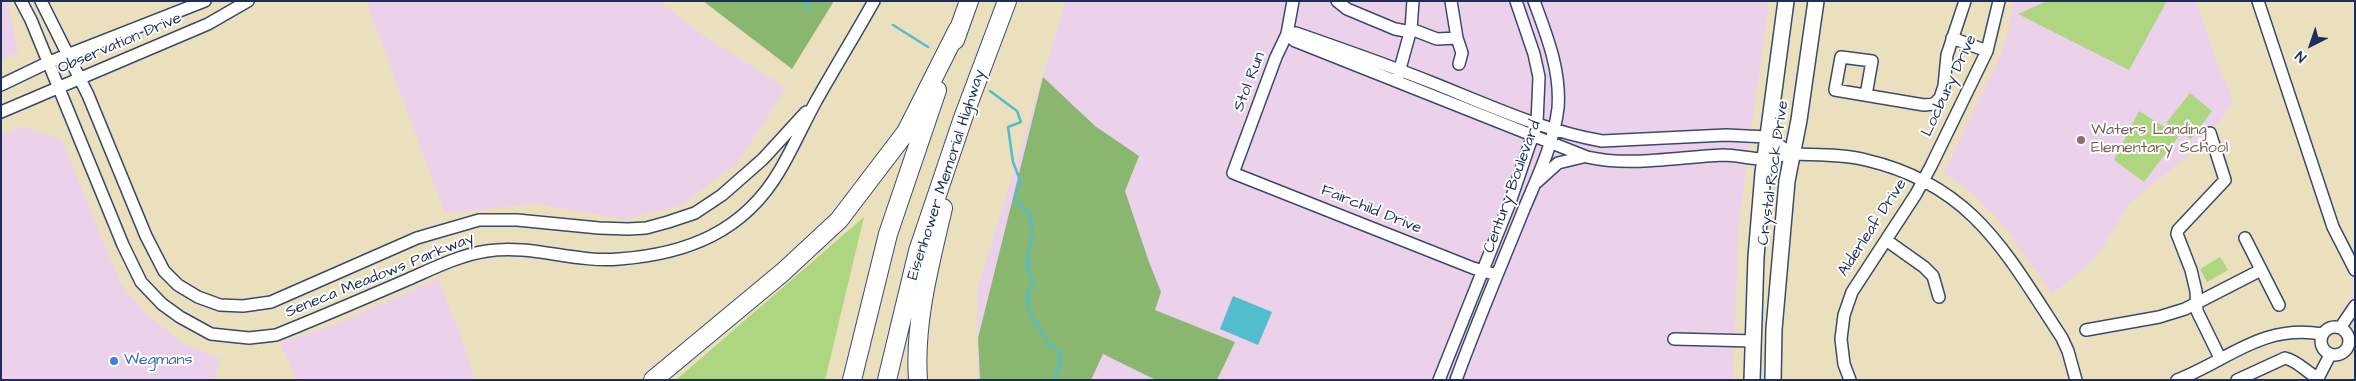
<!DOCTYPE html>
<html>
<head>
<meta charset="utf-8">
<style>
	body { margin:0 }
	#map { position:relative; width:2356px; height:381px; overflow:hidden; background:#ebe0bd; font-family:"Architects Daughter",sans-serif }
	canvas { display:block }
	.frame { position:absolute; inset:0; border:2px solid #1b2f5e; pointer-events:none }
	.north { position:absolute; left:2286px; top:20px; width:50px; height:50px; -webkit-text-stroke:4px #fff; paint-order:stroke; rotate:221deg; font-size:14px; font-weight:700; line-height:20px; text-align:center; color:#1b2f5e }
	.north::after { content:''; display:block; margin:auto; width:18px; height:22px; background:#1b2f5e; clip-path:polygon(50% 0,100% 100%,50% 72%,0 100%) }
</style>
</head>
<body>
<div id="map">
<canvas width="2356" height="381"></canvas>
<div class="frame"></div>
<div class="north">N</div>
</div>
<script>
const ctx = document.querySelector('canvas').getContext('2d');
ctx.lineJoin = 'round';
function fill(path, color) {
  ctx.fillStyle = color;
  ctx.fill(path, 'evenodd');
}
function stroke(path, color, width, dash) {
  ctx.strokeStyle = color;
  ctx.lineWidth = width;
  ctx.lineCap = dash ? 'butt' : 'round';
  ctx.setLineDash(dash || []);
  ctx.stroke(path);
}
function write(font, color, halo, rows, align = 'center') {
  ctx.font = font + ' "Architects Daughter",sans-serif';
  ctx.lineWidth = 4;
  ctx.setLineDash([]);
  ctx.textBaseline = 'middle';
  ctx.strokeStyle = halo;
  ctx.fillStyle = color;
  for (const [text, x, y, turn = 0] of rows) {
    ctx.save();
    ctx.translate(x, y);
    ctx.rotate((+turn || 0) * Math.PI / 180);
    ctx.textAlign = isNaN(turn) ? turn : align;
    if (halo) ctx.strokeText(text, 0, 0);
    ctx.fillText(text, 0, 0);
    ctx.restore();
  }
}
fill(new Path2D(`
	M 1,1 L 8,1 L 18,52 L 1,60 Z
	M 366,1 L 659,1 L 703,35 L 786,88 L 737,164 L 680,206 L 624,219 L 535,204 L 445,213 Z
	M 1066,1 L 1769,1 L 1739,221 L 1733,380 L 978,380 L 977,290 Z
	M 2013,1 L 2196,1 L 2217,63 L 2232,97 L 2231,105 L 2212,132 L 2190,154 L 2130,203 L 2102,248 L 2090,263 L 2052,294 L 1997,217 L 1968,190 L 1943,173 L 2002,52 L 2008,32 Z
	M 22,126 L 62,140 L 121,284 L 147,315 L 183,343 L 221,359 L 214,380 L 1,380 L 1,135 Z
	M 438,279 L 461,336 L 475,380 L 297,380 L 280,343 L 338,323 Z`), '#ecd1ea');
fill(new Path2D(`
	M 2047,1 L 2167,1 L 2129,70 L 2018,14 Z
	M 2190,93 L 2212,111 L 2191,139 L 2166,123 Z
	M 2139,111 L 2179,136 L 2144,182 L 2114,160 Z
	M 864,217 L 825,380 L 676,380 Z
	M 2220,257 L 2228,270 L 2207,282 L 2200,269 Z`), '#aed681');
fill(new Path2D(`
	M 703,1 L 834,1 L 792,69 Z
	M 1043,77 L 1095,126 L 1139,156 L 1125,191 L 1149,262 L 1161,292 L 1155,310 L 1235,342 L 1217,380 L 1156,380 L 1103,354 L 1091,380 L 980,380 L 978,338 Z`), '#8ab76f');
fill(new Path2D(`
	M 1233,296 L 1272,312 L 1258,345 L 1220,329 Z`), '#51bdcd');
stroke(new Path2D(`
	M 804,1 L 811,9
	M 893,25 L 928,47
	M 990,91 L 1017,111 L 1021,122 L 1008,127 L 1013,162 L 1020,180 L 1014,201 L 1029,212 L 1033,231 L 1028,258 L 1027,266 L 1033,281 L 1027,296 L 1029,310 L 1049,345 L 1060,352 L 1059,367 L 1054,380`), '#51bdcd', 2.5);
const minor = new Path2D(`
	M 21,1 L 31,20 L 123,245 L 141,282 L 162,304 L 180,317 L 211,334 L 249,338 L 276,335 C 321,317 365,298 409,279 C 434,268 460,255 487,251 C 531,244 575,263 619,259 C 687,254 744,232 780,170 C 793,148 803,125 815,103 C 834,69 855,35 874,1
	M 41,1 L 88,95 L 146,236 L 164,271 L 178,285 L 198,297 L 220,305 L 243,306 L 271,302 L 417,238 L 479,220 L 517,220 L 599,228 L 628,229 L 646,228 L 668,222 L 695,213 L 722,195 L 763,159 L 806,112
	M 1293,1 L 1287,34 L 1276,57 L 1233,173 L 1473,268 L 1497,275
	M 1337,1 L 1347,9 L 1395,29 L 1406,31 L 1411,29 L 1437,39 L 1457,38
	M 1451,1 L 1457,38 L 1462,53 L 1459,64
	M 2258,1 L 2333,227 L 2355,270
	M 1952,38 L 1987,51
	M 1398,76 L 1411,29 L 1413,1
	M 1,85 L 49,62 L 205,1
	M 1866,95 L 1872,61 L 1841,57 L 1835,90 L 1924,105 L 1934,104 L 1940,98 L 1944,86 L 1947,55 L 1965,1
	M 1,112 L 208,24 L 248,1
	M 2210,133 L 2225,180 L 2178,230 L 2177,234 L 2191,270 L 2196,291 L 2197,311 L 2220,358
	M 1791,153 L 1767,137 L 1726,135 L 1602,141 C 1544,131 1488,105 1433,83 C 1388,65 1342,49 1296,33 L 1287,34 L 1295,41 L 1587,157 C 1631,167 1677,157 1723,155 C 1737,155 1750,159 1764,159 C 1774,159 1784,153 1794,154 C 1817,155 1844,154 1866,160 C 1973,185 2006,253 2062,338 L 2068,351 L 2076,380
	M 1537,182 L 1558,163 L 1583,157
	M 2245,238 L 2279,305
	M 1886,240 L 1924,267 L 1933,276 L 1939,297
	M2321 341a14 14 0 1 1 28 0a14 14 0 1 1-28 0Z
	M 2340,328 L 2355,306
	M 2086,330 L 2159,317 L 2185,309 L 2261,270
	M 1674,339 L 1754,341
	M 1439,380 L 1509,205 L 1537,123 L 1539,77 L 1534,54 L 1516,1
	M 1456,380 C 1477,322 1501,266 1524,209 C 1537,178 1554,143 1558,108 C 1561,71 1547,36 1534,1
	M 1850,380 L 1844,364 L 1841,339 L 1844,315 L 1852,292 L 1916,194 L 1931,166 L 1987,51 L 1999,1
	M 2177,380 C 2229,360 2261,324 2322,334
	M 2237,380 L 2285,358 C 2298,361 2306,372 2318,378
	M 2317,380 L 2330,355`);
const major = new Path2D(`
	M 1752,380 L 1756,257 L 1763,173 L 1786,1
	M 1773,380 L 1774,329 L 1787,181 L 1799,120 L 1816,1`);
const highway = new Path2D(`
	M 955,40 L 969,1
	M 653,380 L 783,272 L 839,220 L 906,132 L 958,29
	M 852,380 L 888,234 L 937,90
	M 887,380 L 918,251 L 963,118 L 1007,1
	M 918,380 C 914,322 930,264 943,208`);
stroke(minor, '#3a4a6c', 14);
stroke(major, '#3a4a6c', 18);
stroke(highway, '#3a4a6c', 20);
stroke(minor, '#fff', 11);
stroke(major, '#fff', 15);
stroke(highway, '#fff', 18);
for (const [x, y, r, color] of [
	[2081,140,5,"#8d6e63"],
	[114,361,5,"#3f7fe0"]
]) {
  const dot = new Path2D();
  dot.arc(x, y, r, 0, 2 * Math.PI);
  ctx.fillStyle = color;
  ctx.fill(dot);
  stroke(dot, '#fff', 2);
}
write('16px', '#1b2f5e', '#fff', [
	["Observation Drive",120,44,-23],
	["Stol Run",1250,82,-69],
	["Locbury Drive",1950,86,-65],
	["Crystal Rock Drive",1774,173,-82],
	["Eisenhower Memorial Highway",947,175,-72],
	["Century Boulevard",1513,187,-70],
	["Fairchild Drive",1371,210,22],
	["Alderleaf Drive",1873,228,-57],
	["Seneca Meadows Parkway",380,276,-22]
]);
write('16px', '#785e54', '#fff', [
	["Waters Landing",2091,131],
	["Elementary School",2091,149]
], 'left');
write('16px', '#366cbe', '#fff', [
	["Wegmans",124,361]
], 'left');
</script>
</body>
</html>
